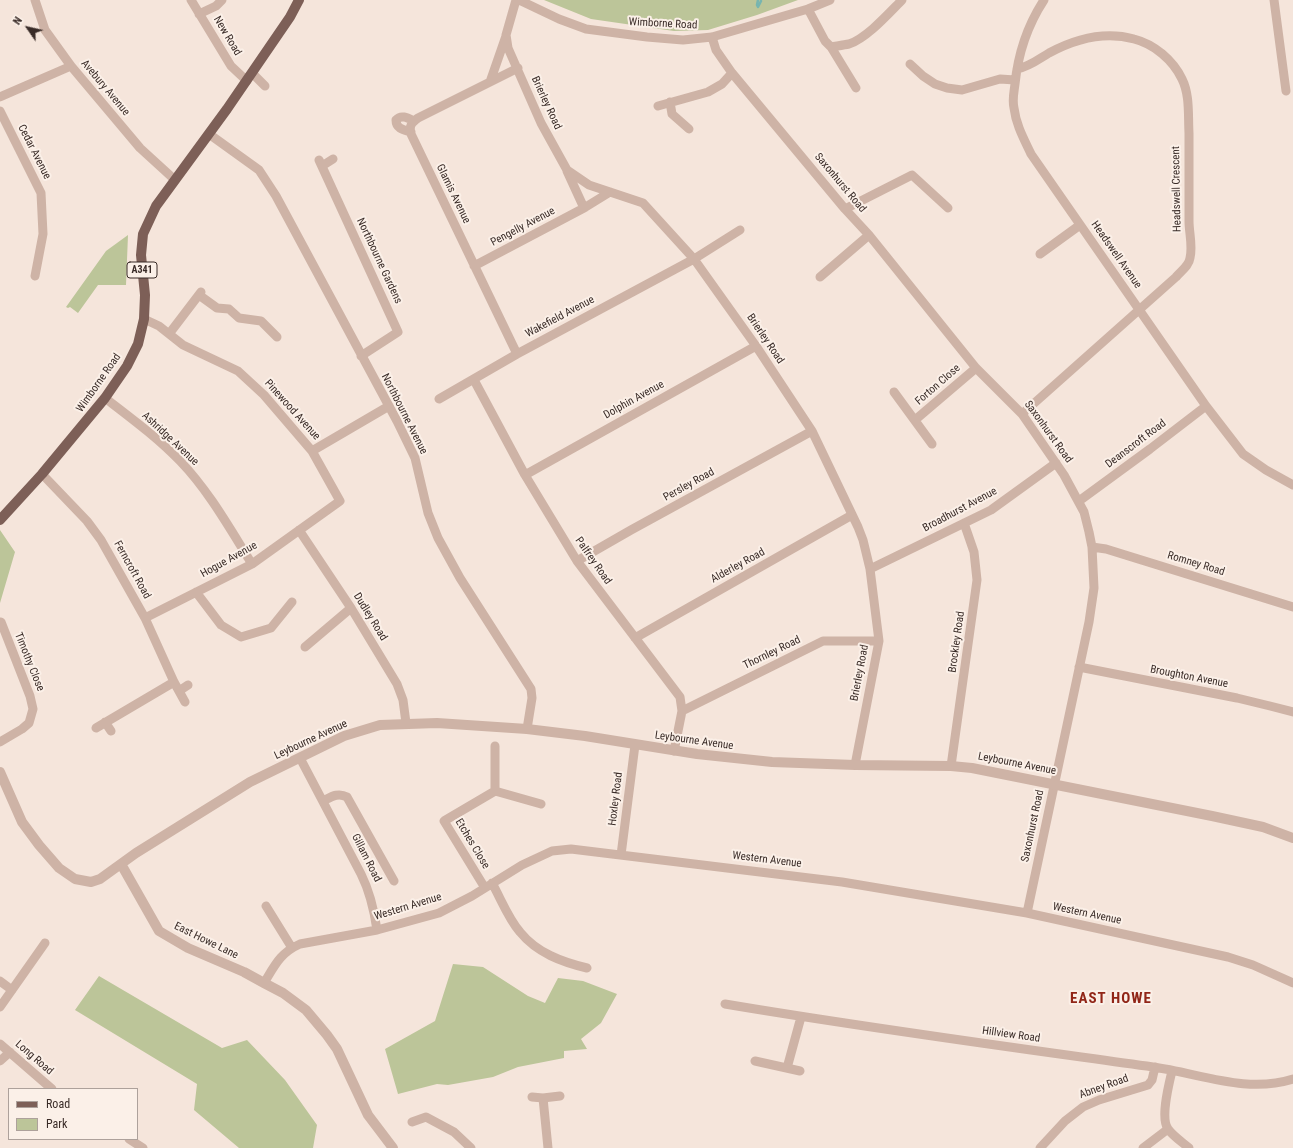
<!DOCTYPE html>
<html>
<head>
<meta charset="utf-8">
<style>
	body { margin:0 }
	#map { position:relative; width:1293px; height:1148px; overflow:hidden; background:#f5e5db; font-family:"Roboto Condensed",sans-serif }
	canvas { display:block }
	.legend { position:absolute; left:8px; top:1088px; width:130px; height:52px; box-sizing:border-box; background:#fbf0e8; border:1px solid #ada19b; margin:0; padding:5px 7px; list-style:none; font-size:12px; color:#392b27 }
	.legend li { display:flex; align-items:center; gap:8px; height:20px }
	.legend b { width:20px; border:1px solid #ada19b }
	.north { position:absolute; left:8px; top:8px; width:40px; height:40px; -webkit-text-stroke:3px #fbf0e8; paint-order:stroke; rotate:304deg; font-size:11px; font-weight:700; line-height:16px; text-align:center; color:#392b27 }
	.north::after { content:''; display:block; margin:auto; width:14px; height:18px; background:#392b27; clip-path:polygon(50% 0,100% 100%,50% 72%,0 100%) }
</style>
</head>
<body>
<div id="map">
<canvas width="1293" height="1148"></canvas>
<ul class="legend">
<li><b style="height:5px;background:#7d5f57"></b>Road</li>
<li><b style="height:11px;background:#bcc599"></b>Park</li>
</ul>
<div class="north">N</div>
</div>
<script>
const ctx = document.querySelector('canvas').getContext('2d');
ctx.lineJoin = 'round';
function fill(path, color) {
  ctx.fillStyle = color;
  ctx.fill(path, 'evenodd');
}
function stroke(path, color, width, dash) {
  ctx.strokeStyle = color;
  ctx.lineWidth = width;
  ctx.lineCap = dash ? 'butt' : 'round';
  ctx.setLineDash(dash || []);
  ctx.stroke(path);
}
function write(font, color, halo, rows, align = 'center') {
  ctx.font = font + ' "Roboto Condensed",sans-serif';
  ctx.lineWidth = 4;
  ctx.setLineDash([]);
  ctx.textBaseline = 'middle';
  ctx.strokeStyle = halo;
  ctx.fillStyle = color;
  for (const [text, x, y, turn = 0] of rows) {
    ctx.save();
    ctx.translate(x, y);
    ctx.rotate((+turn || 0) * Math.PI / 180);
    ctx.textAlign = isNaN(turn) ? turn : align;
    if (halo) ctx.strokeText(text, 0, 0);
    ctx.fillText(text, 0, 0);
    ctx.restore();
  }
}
fill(new Path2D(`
	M 544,0 L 798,0 L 757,15 L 708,30 L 674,31 L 591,19 Z
	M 128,235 L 126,285 L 98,285 L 78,313 L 70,307 L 68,308 L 66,307 L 106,251 Z
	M 0,530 L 15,552 L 0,603 Z
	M 453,964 L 483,967 L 528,996 L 545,1003 L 558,978 L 583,981 L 617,994 L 601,1023 L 581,1039 L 587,1049 L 564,1051 L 564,1058 L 518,1067 L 493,1077 L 448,1085 L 437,1084 L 398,1094 L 385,1049 L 435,1021 Z
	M 99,976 L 222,1048 L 247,1040 L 285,1080 L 317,1125 L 313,1148 L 239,1148 L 194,1110 L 197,1084 L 75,1010 Z`), '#bcc599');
stroke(new Path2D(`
	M 758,0 L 757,5 L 758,7 L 761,1`), '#77b5b0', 2.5);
stroke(new Path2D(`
	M 35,0 L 45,30 L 71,66 L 140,148 L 175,180
	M 191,0 L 231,66 L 247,81
	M 516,0 L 506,35 L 508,48 L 541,123 L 567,170 L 589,185 L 643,203 L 694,259 L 756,346 L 812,431 L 858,527 L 863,540 L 870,569 L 879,641 L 855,765
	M 519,0 L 559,19 L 586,29 L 647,37 L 683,40 L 712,37 L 808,9 L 830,0
	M 1044,0 C 1027,26 1018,54 1015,84 C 1014,92 1012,100 1014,108 C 1016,125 1024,139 1031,154 L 1206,406 L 1243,454 L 1266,470 L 1293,485
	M 1274,0 L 1286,91
	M 808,9 L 825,41 L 831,47 L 856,88
	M 199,14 L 216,6 L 222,0
	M 712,37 L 716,50 L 732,73 L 845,209 L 869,235 L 976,368 L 1022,414 L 1064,475 L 1084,512 L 1089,532 L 1092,547 L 1094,588 L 1089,622 L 1027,913
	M 831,47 C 837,46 844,45 849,44 C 867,38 889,13 902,0
	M 910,64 L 923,76 L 935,84 L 947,88 L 962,90 L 1000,79 L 1015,80
	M 1017,69 C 1029,67 1039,59 1049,53 C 1075,39 1105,31 1134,39 C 1154,44 1173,60 1182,79 C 1190,95 1188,115 1189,133 C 1189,162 1189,192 1189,221 C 1189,233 1193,246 1190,258 C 1189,266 1181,271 1176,277 L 1022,414
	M 252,73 L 265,86
	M 490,82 L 506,36
	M 0,97 L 71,66
	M 670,102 L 672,114 L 689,129
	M 658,106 L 708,92 L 722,84 L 732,73
	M 0,111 L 41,193 L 43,234 L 35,276
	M 411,132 C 404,130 396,129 396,120 C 401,114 408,118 414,121
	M 209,134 L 259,170 L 276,196 L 397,421 L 415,458 L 428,513 L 438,538 L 460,578 L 531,689 L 532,698 L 527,729
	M 319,160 L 398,332 L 361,356
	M 322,166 L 333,159
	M 584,208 L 610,192
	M 845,209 L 912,175 L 948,208
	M 1040,254 L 1080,225
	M 474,266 L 584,208 L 567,171
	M 820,277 L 869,235
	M 199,295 L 217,308 L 229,309 L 239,318 L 261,321 L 277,337
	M 144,319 L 159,326 L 183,345 L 238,371 L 264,395 L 312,451 L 340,501 L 252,564 L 145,618
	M 169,334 L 201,292
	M 517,354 L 411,134 C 409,126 411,123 418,118 L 518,68
	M 474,380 L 525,475 L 577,561 L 680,697 L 682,711 L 674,751
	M 894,392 L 932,444
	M 105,398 C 131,418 158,438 180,461 C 209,491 230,529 252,564
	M 439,399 L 517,354 L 694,259 L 740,230
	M 915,420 L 976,368
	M 312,451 L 389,406
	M 42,474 L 87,521 L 101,540 L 145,618 L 174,682 L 185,702
	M 525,475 L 756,346
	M 1079,501 L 1150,449 L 1206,406
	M 299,530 L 351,608 L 397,684 L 403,700 L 406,723
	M 1092,547 L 1106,549 L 1293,607
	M 577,561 L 631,530 L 812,431
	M 870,569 L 991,510 L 1056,463
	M 196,592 L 221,625 L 241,637 L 271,628 L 292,602
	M 635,638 L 852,515
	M 305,647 L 351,608
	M 1079,667 L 1237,698 L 1270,706 L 1293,712
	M 179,691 L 188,685
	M 682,711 L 823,641 L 879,641
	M 105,722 L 111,731
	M 96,728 L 174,682
	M 0,742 L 22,729 L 29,723 L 33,709 L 30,696 L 1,622
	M 300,758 L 361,874 C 370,892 374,909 377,930
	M 951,766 L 977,580 L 974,552 L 964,523
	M 495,791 L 541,804
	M 323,801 C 331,797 338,792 347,797 L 394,881
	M 621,855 L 635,745
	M 492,883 C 501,899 508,918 520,932 C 537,953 562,962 587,968
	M 485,888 L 444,821 L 495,791 L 495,746
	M 266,906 L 292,948
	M 0,981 L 12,990
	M 264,983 C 275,965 280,953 300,944 L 377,930 L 439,913 L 472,896 L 522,865 L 552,851 L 571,849 L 842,882 L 1027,913 L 1228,957 L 1253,965 L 1293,983
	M 725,1004 C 867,1028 1010,1047 1153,1067 C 1199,1073 1246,1094 1293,1079
	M 0,1007 L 45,943
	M 0,1044 L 52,1089
	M 0,1061 L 10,1052
	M 755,1061 L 800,1071
	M 787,1068 L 801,1017
	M 1172,1071 C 1169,1084 1160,1118 1168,1129 C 1173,1136 1182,1142 1189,1148
	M 532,1097 L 543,1098 L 548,1148
	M 543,1098 L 560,1096
	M 412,1122 L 426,1117 L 454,1132 L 471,1148
	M 129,1139 L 143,1148
	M 1040,1148 L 1065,1121 L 1083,1107 L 1099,1100 L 1148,1085 L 1152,1080 L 1155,1067
	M 1143,1148 L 1168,1129`), '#ceb3a6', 9);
stroke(new Path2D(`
	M 0,772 L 22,822 L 39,845 L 59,868 L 75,879 L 91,882 L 100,879 L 136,853 L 250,782 L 344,736 L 380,725 L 437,723 L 527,729 L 585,736 L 697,754 L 772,762 L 855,765 L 951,766 L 972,768 L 1212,816 L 1263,827 L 1293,838
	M 121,864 L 159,931 L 188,948 L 244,972 L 264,983 L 283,993 L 306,1010 L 327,1035 L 337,1049 L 368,1115 L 393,1148`), '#ceb3a6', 10);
stroke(new Path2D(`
	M 0,520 L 42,474 L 105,398 L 127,366 L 138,344 L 144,319 L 145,295 L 141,255 L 143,234 L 156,206 L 227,109 L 290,17 L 299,0`), '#7d5f57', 10);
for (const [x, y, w] of [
	[142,270,30]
]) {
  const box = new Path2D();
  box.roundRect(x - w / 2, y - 8, w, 16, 3);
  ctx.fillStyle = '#fbf0e8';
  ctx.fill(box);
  stroke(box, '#392b27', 1);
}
write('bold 10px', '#392b27', null, [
	["A341",142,270]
]);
write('11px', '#392b27', '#fbf0e8', [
	["Wimborne Road",663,24,3],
	["New Road",227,36,59],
	["Avebury Avenue",105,88,50],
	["Brierley Road",546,103,65],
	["Cedar Avenue",34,152,63],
	["Saxonhurst Road",840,183,50],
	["Headswell Crescent",1177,189,-91],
	["Glamis Avenue",453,194,64],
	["Pengelly Avenue",523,227,-28],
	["Headswell Avenue",1116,255,55],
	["Northbourne Gardens",379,261,65],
	["Wakefield Avenue",560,317,-28],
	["Brierley Road",765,339,56],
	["Wimborne Road",99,383,-55],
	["Forton Close",938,385,-41],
	["Dolphin Avenue",634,400,-29],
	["Pinewood Avenue",292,410,48],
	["Northbourne Avenue",404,414,63],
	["Saxonhurst Road",1048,432,54],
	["Ashridge Avenue",170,439,43],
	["Deanscroft Road",1136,444,-37],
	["Persley Road",689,485,-29],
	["Broadhurst Avenue",960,510,-28],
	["Hogue Avenue",229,560,-29],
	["Palfrey Road",593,561,55],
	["Romney Road",1196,564,17],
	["Alderley Road",738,566,-29],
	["Ferncroft Road",132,570,61],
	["Dudley Road",370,617,58],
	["Brockley Road",957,642,-82],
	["Thornley Road",772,653,-26],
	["Timothy Close",29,662,68],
	["Brierley Road",860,673,-79],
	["Broughton Avenue",1189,677,11],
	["Leybourne Avenue",311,740,-25],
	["Leybourne Avenue",694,741,8],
	["Leybourne Avenue",1017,764,11],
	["Hoxley Road",616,799,-83],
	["Saxonhurst Road",1033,826,-78],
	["Etches Close",472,844,59],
	["Gillam Road",366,858,63],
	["Western Avenue",767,860,7],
	["Western Avenue",408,907,-17],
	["Western Avenue",1087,914,12],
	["East Howe Lane",206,941,26],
	["Hillview Road",1011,1035,8],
	["Long Road",34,1058,41],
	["Abney Road",1104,1087,-20]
]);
ctx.letterSpacing = '1px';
write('bold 15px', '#912618', '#fbf0e8', [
	["EAST HOWE",1111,999]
]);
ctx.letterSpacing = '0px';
</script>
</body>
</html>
